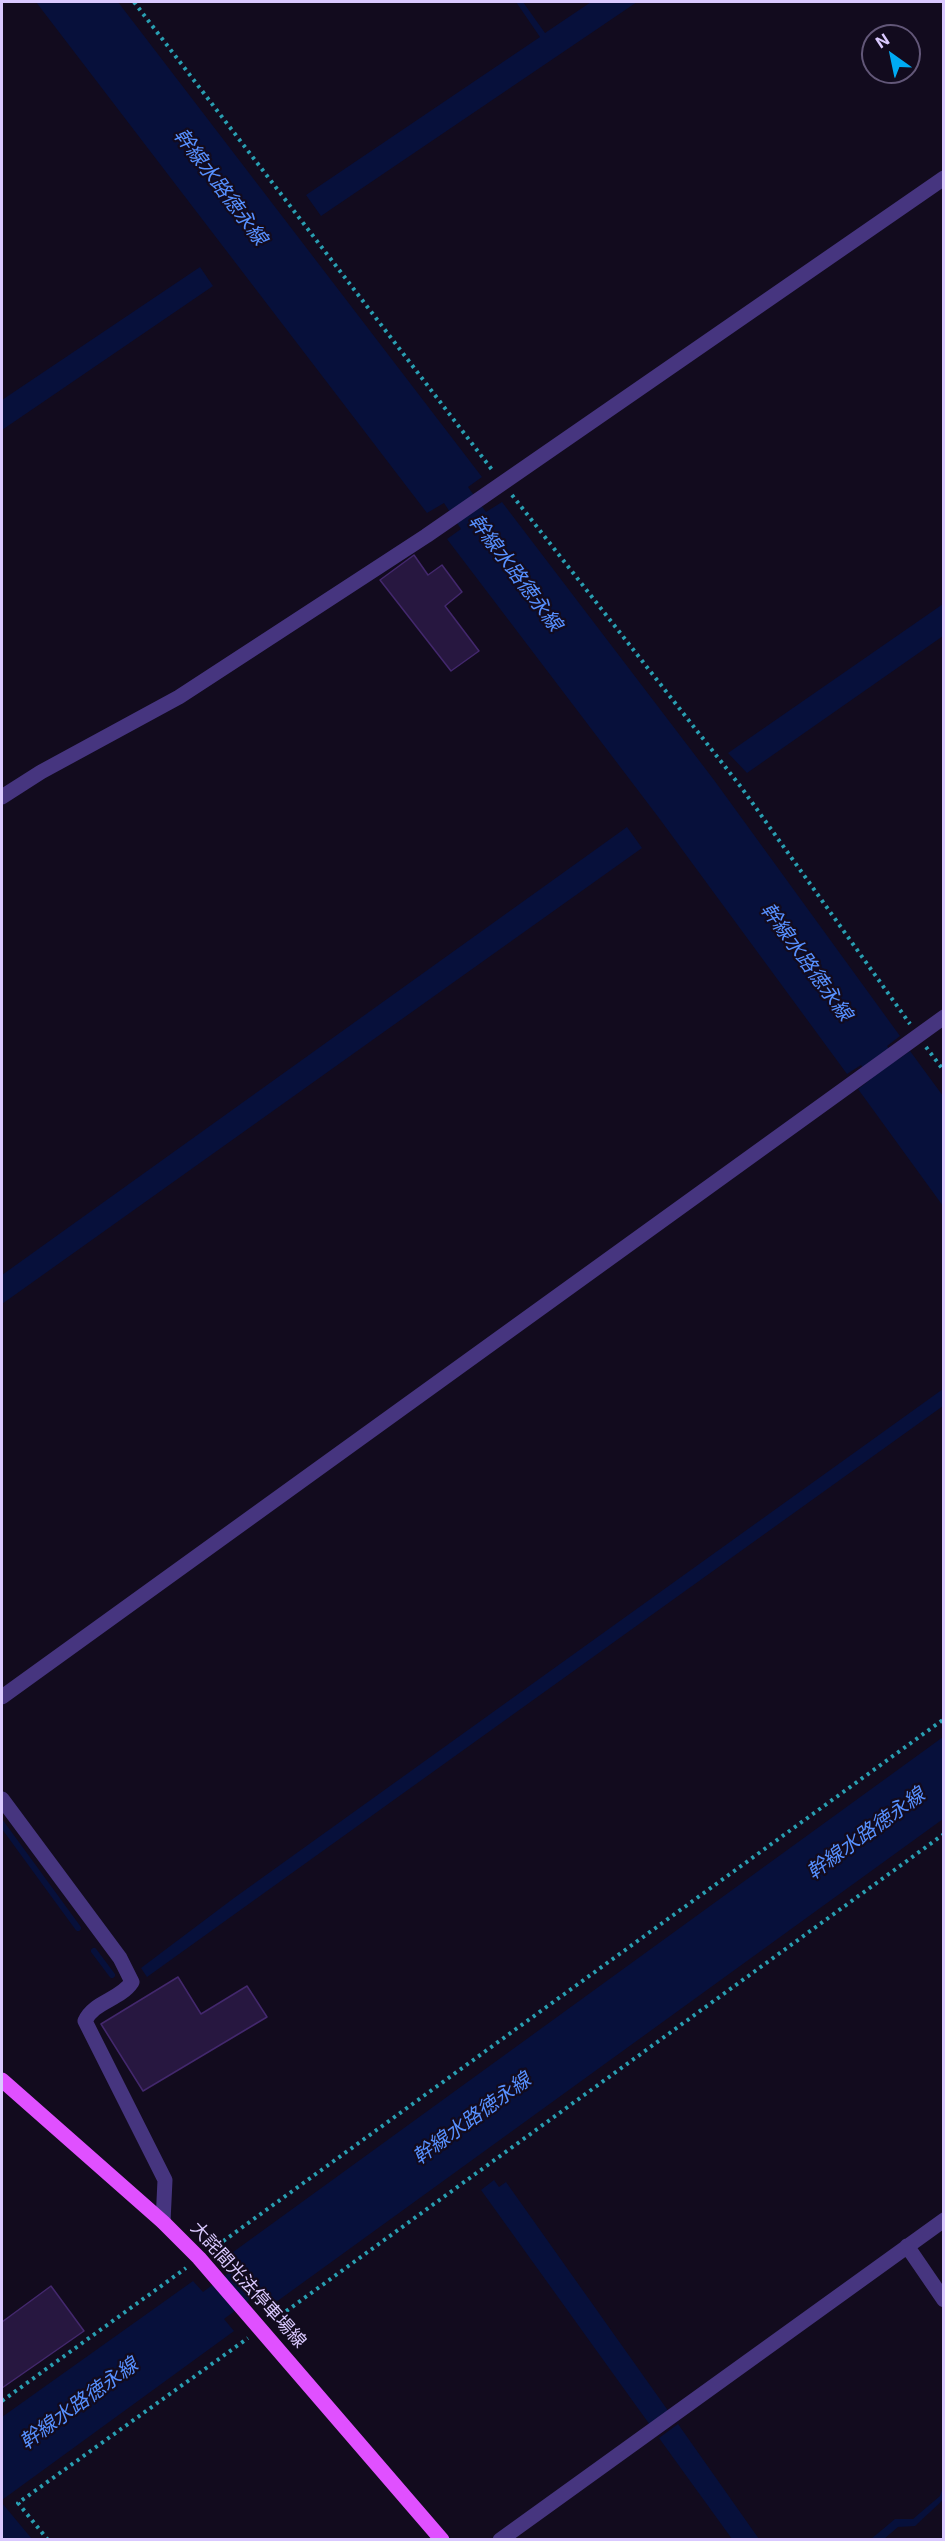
<!DOCTYPE html>
<html>
<head>
<meta charset="utf-8">
<style>
	body { margin:0 }
	#map { position:relative; width:945px; height:2541px; overflow:hidden; background:#120b1e; font-family:Inter,sans-serif }
	canvas { display:block }
	.frame { position:absolute; inset:0; border:3px solid #dac9ff; pointer-events:none }
	.north { position:absolute; left:861px; top:24px; width:60px; height:60px; box-sizing:border-box; background:#120b1e; border:2px solid #625778; border-radius:50%; rotate:327deg; font-size:16px; font-weight:700; line-height:24px; text-align:center; color:#dac9ff }
	.north::after { content:''; display:block; margin:auto; width:21px; height:27px; background:#00abf4; clip-path:polygon(50% 0,100% 100%,50% 72%,0 100%) }
</style>
</head>
<body>
<div id="map">
<canvas width="945" height="2541"></canvas>
<div class="frame"></div>
<div class="north">N</div>
</div>
<script>
const ctx = document.querySelector('canvas').getContext('2d');
ctx.lineJoin = 'round';
function fill(path, color) {
  ctx.fillStyle = color;
  ctx.fill(path, 'evenodd');
}
function stroke(path, color, width, dash) {
  ctx.strokeStyle = color;
  ctx.lineWidth = width;
  ctx.lineCap = dash ? 'butt' : 'round';
  ctx.setLineDash(dash || []);
  ctx.stroke(path);
}
function write(font, color, halo, rows, align = 'center') {
  ctx.font = font + ' Inter,"Noto Sans JP",sans-serif';
  ctx.lineWidth = 4.5;
  ctx.setLineDash([]);
  ctx.textBaseline = 'middle';
  ctx.strokeStyle = halo;
  ctx.fillStyle = color;
  for (const [text, x, y, turn = 0] of rows) {
    ctx.save();
    ctx.translate(x, y);
    ctx.rotate((+turn || 0) * Math.PI / 180);
    ctx.textAlign = isNaN(turn) ? turn : align;
    if (halo) ctx.strokeText(text, 0, 0);
    ctx.fillText(text, 0, 0);
    ctx.restore();
  }
}
fill(new Path2D(`
	M 36,2 L 118,2 L 482,477 L 468,487 L 486,512 L 502,502 L 714,780 L 900,1036 L 887,1046 L 897,1060 L 910,1051 L 943,1096 L 943,1206 L 858,1089 L 871,1079 L 861,1065 L 847,1074 L 659,818 L 447,539 L 461,529 L 444,503 L 427,513 Z
	M 516,2 L 523,2 L 545,33 L 591,2 L 637,2 L 321,216 L 306,195 L 540,37 Z
	M 200,267 L 213,286 L 2,430 L 2,400 Z
	M 943,604 L 943,636 L 747,773 L 728,753 Z
	M 627,827 L 642,848 L 2,1304 L 2,1275 Z
	M 943,1389 L 943,1406 L 147,1977 L 141,1968 L 234,1898 Z
	M 943,1737 L 943,1819 L 272,2305 L 260,2292 L 224,2319 L 234,2331 L 2,2500 L 2,2417 L 193,2281 L 203,2292 L 238,2266 L 229,2255 Z
	M 494,2180 L 499,2187 L 506,2182 L 669,2412 L 650,2425 L 481,2190 Z
	M 678,2424 L 759,2539 L 732,2539 L 659,2438 Z
	M 943,2487 L 943,2500 L 915,2526 L 898,2527 L 884,2539 L 871,2539 L 895,2519 L 913,2519 L 940,2496 Z
	M 2,2503 L 32,2539 L 2,2539 Z`), '#07103b');
stroke(new Path2D(`
	M 2,1824 L 78,1928
	M 94,1951 L 112,1975`), '#07103b', 6);
const building = new Path2D(`
	M 414,555 L 428,575 L 442,565 L 462,592 L 445,606 L 479,651 L 451,671 L 380,580 Z
	M 178,1977 L 201,2014 L 247,1986 L 267,2017 L 143,2091 L 101,2024 Z
	M 51,2286 L 84,2331 L 2,2388 L 2,2322 Z`);
fill(building, '#271740');
stroke(building, '#43286d', 1.5);
stroke(new Path2D(`
	M 134,2 L 493,471
	M 512,495 L 741,787 L 910,1024
	M 926,1047 L 944,1071
	M 211,2250 L 944,1719
	M 274,2320 L 944,1834
	M 2,2401 L 186,2268
	M 48,2540 L 18,2503 L 248,2338`), '#299fb2', 4, [3, 4.5]);
stroke(new Path2D(`
	M 2,797 L 41,772 L 179,697 L 426,536 L 944,178
	M 2,1697 L 944,1017
	M 2,1799 L 120,1958 L 132,1982 C 120,2000 93,2002 85,2021 L 165,2180 L 163,2222
	M 907,2246 L 944,2300
	M 500,2540 L 944,2220`), '#46357f', 15);
stroke(new Path2D(`
	M 2,2080 L 163,2222 L 199,2258 L 442,2540`), '#e050ff', 15);
write('18px', '#dac9ff', '#120b1e', [
	["大詫間光法停車場線",248,2285,48]
]);
write('italic 20px', '#5790ff', '#120b1e', [
	["幹線水路徳永線",220,187,53],
	["幹線水路徳永線",515,573,53],
	["幹線水路徳永線",806,962,54],
	["幹線水路徳永線",866,1834,-36],
	["幹線水路徳永線",472,2119,-36],
	["幹線水路徳永線",79,2404,-36]
]);
</script>
</body>
</html>
